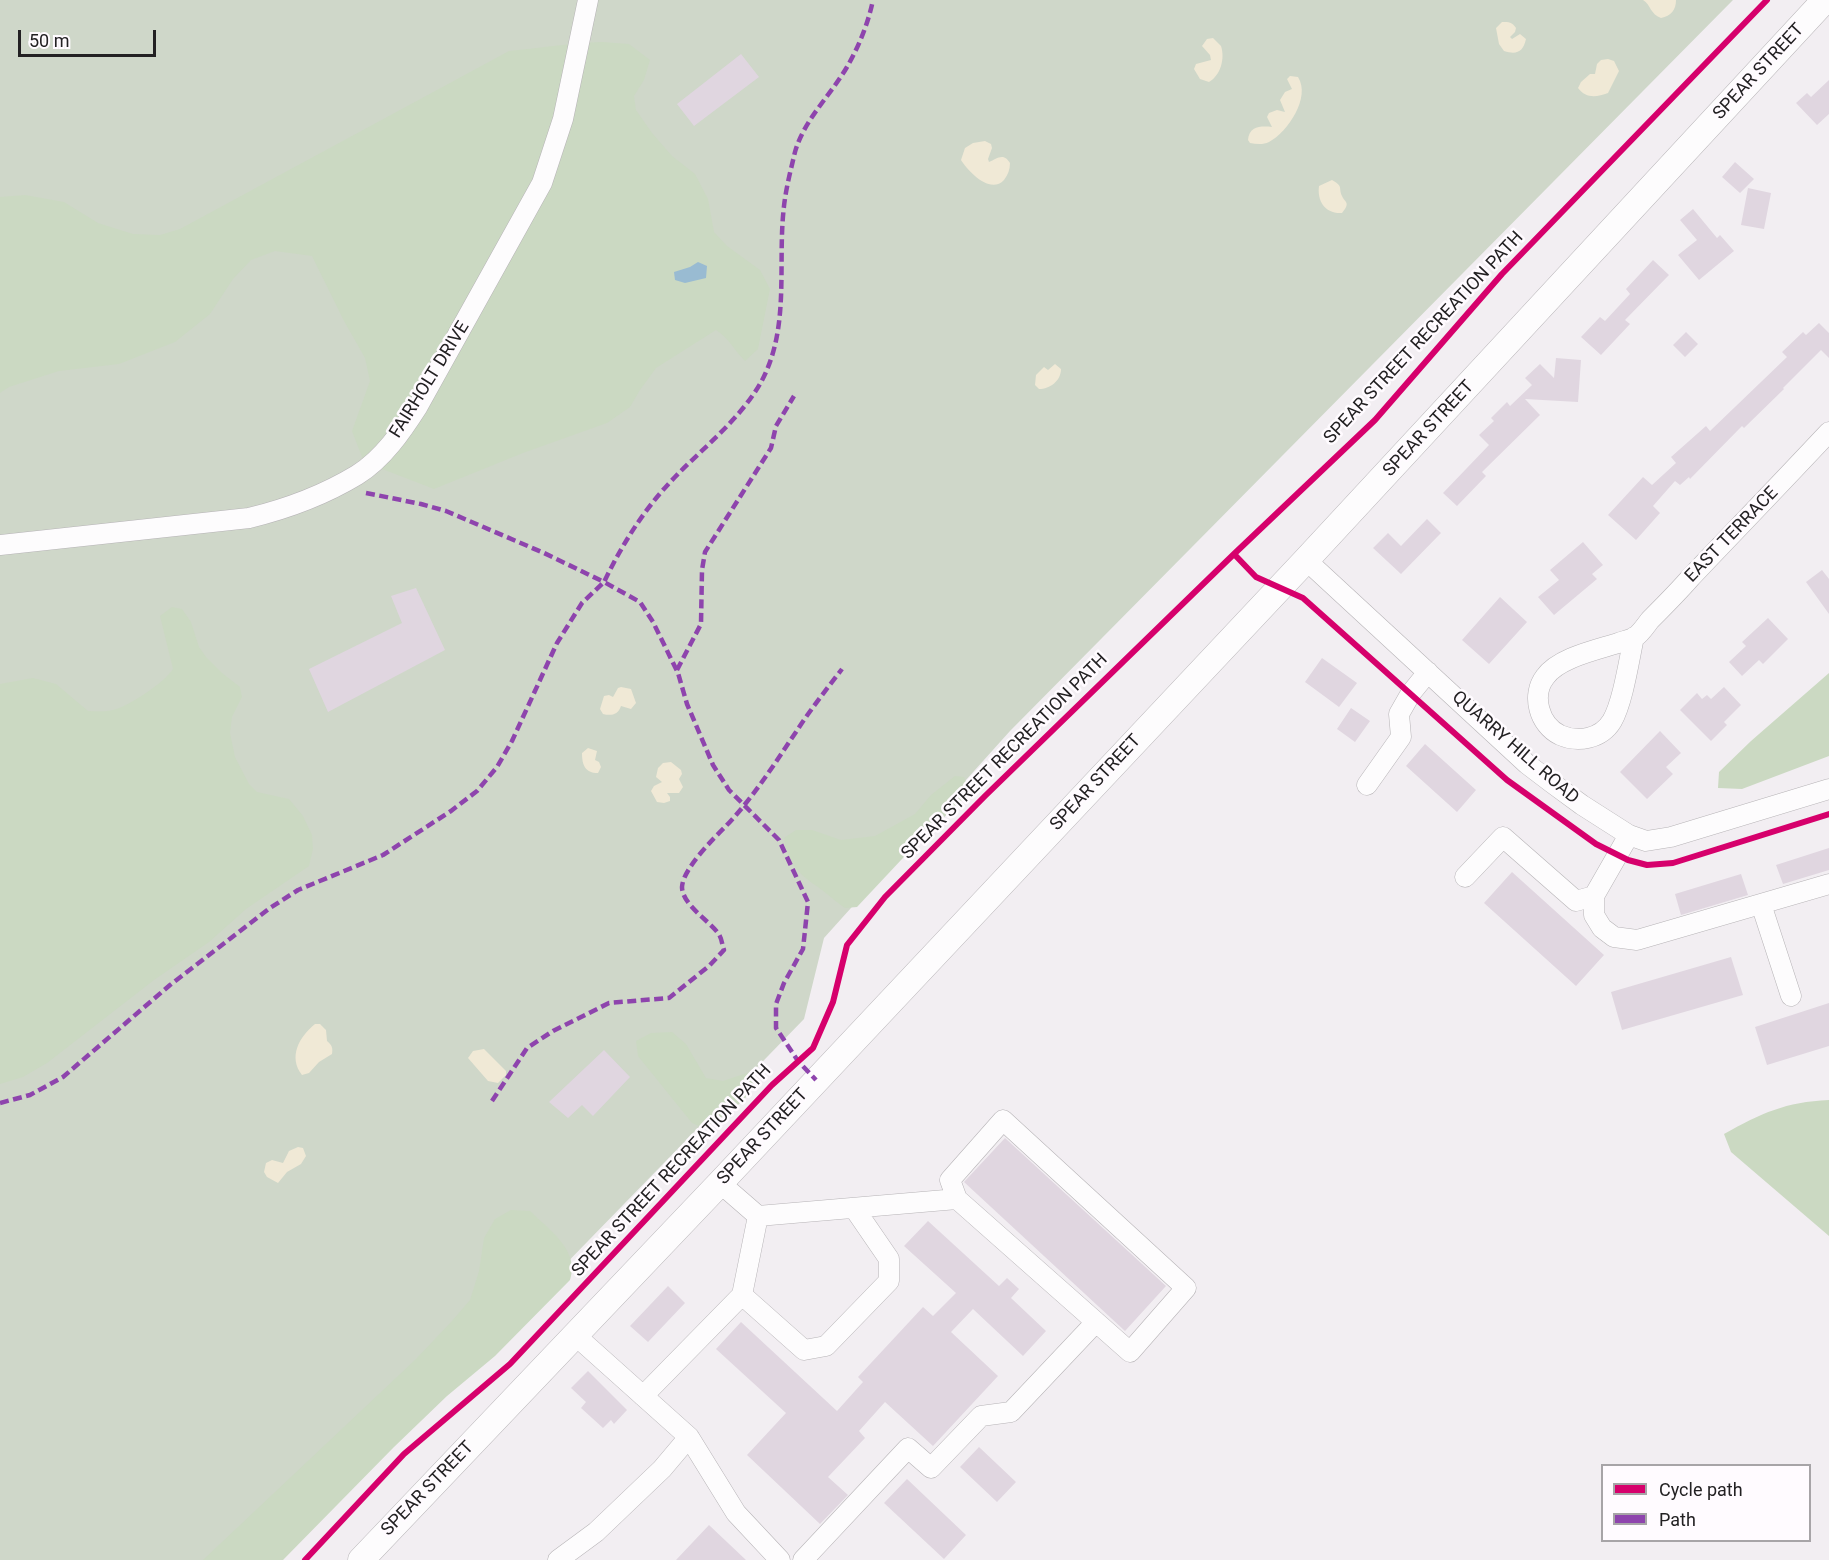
<!DOCTYPE html>
<html>
<head>
<meta charset="utf-8">
<style>
	body { margin:0 }
	#map { position:relative; width:1829px; height:1560px; overflow:hidden; background:#f2eef2; font-family:Roboto,sans-serif }
	canvas { display:block }
	.legend { position:absolute; left:1601px; top:1464px; width:210px; height:78px; box-sizing:border-box; background:#fffbff; border:2px solid #a7a4a7; margin:0; padding:8px 10px; list-style:none; font-size:18px; color:#232123 }
	.legend li { display:flex; align-items:center; gap:12px; height:30px }
	.legend b { width:30px; border:2px solid #a7a4a7 }
	.scale { position:absolute; left:18px; top:30px; width:138px; height:27px; box-sizing:border-box; border:3px solid #232123; border-top:0; padding-left:8px; font-size:18px; line-height:21px; white-space:nowrap; color:#232123; -webkit-text-stroke:4px #fffbff; paint-order:stroke }
</style>
</head>
<body>
<div id="map">
<canvas width="1829" height="1560"></canvas>
<ul class="legend">
<li><b style="height:8px;background:#d6006c"></b>Cycle path</li>
<li><b style="height:8px;background:#8e44ad"></b>Path</li>
</ul>
<div class="scale">50 m</div>
</div>
<script>
const ctx = document.querySelector('canvas').getContext('2d');
ctx.lineJoin = 'round';
function fill(path, color) {
  ctx.fillStyle = color;
  ctx.fill(path, 'evenodd');
}
function stroke(path, color, width, dash) {
  ctx.strokeStyle = color;
  ctx.lineWidth = width;
  ctx.lineCap = dash ? 'butt' : 'round';
  ctx.setLineDash(dash || []);
  ctx.stroke(path);
}
function write(font, color, halo, rows, align = 'center') {
  ctx.font = font + ' Roboto,sans-serif';
  ctx.lineWidth = 5;
  ctx.setLineDash([]);
  ctx.textBaseline = 'middle';
  ctx.strokeStyle = halo;
  ctx.fillStyle = color;
  for (const [text, x, y, turn = 0] of rows) {
    ctx.save();
    ctx.translate(x, y);
    ctx.rotate((+turn || 0) * Math.PI / 180);
    ctx.textAlign = isNaN(turn) ? turn : align;
    if (halo) ctx.strokeText(text, 0, 0);
    ctx.fillText(text, 0, 0);
    ctx.restore();
  }
}
fill(new Path2D(`
	M 0,0 L 1733,0 L 1010,731 L 824,938 L 804,1019 L 481,1351 L 253,1560 L 0,1560 Z`), '#cfd7c9');
fill(new Path2D(`
	M 602,42 L 629,44 L 650,60 L 644,80 L 634,96 L 636,110 L 652,133 L 672,156 L 695,174 L 708,199 L 714,232 L 727,246 L 760,270 L 770,289 L 758,349 L 745,361 C 734,350 729,338 716,330 L 656,368 L 640,390 L 630,407 L 607,423 L 523,453 L 434,489 L 364,462 L 352,431 L 370,381 L 365,358 L 344,321 L 312,256 L 275,251 L 251,260 L 233,279 L 210,314 L 175,342 L 119,364 L 59,371 L 9,387 L 0,393 L 0,197 L 25,195 L 64,202 L 98,223 L 133,234 L 160,235 L 180,229 L 509,51 C 541,48 571,43 602,42 Z
	M 172,607 L 182,609 L 191,622 L 199,647 L 206,657 L 222,673 L 240,687 L 242,697 L 232,717 L 230,733 L 235,757 L 249,784 L 257,792 L 289,799 L 303,816 L 312,835 L 313,849 L 309,866 L 246,909 L 209,942 L 154,980 L 47,1063 L 23,1077 L 0,1084 L 0,684 L 33,678 L 56,684 L 88,711 C 96,711 105,712 113,710 C 129,706 164,683 173,669 L 160,616 Z
	M 1829,673 L 1829,756 L 1742,789 L 1718,788 L 1719,772 L 1751,741 Z
	M 955,776 L 964,777 L 969,789 L 962,800 L 917,843 L 857,907 L 845,908 C 836,902 828,894 818,887 C 800,875 786,862 784,838 L 796,830 L 812,830 L 841,840 L 875,836 L 915,814 L 931,795 Z
	M 672,1032 L 686,1044 L 706,1078 L 723,1081 L 747,1073 L 752,1077 L 755,1082 C 751,1100 719,1120 703,1128 L 692,1123 L 638,1056 L 636,1041 L 651,1033 Z
	M 1829,1100 L 1829,1236 L 1731,1152 L 1724,1134 C 1762,1113 1785,1102 1829,1100 Z
	M 511,1210 L 530,1211 C 549,1230 580,1250 570,1280 L 495,1356 L 447,1396 L 394,1447 L 283,1560 L 203,1560 L 416,1359 L 452,1321 L 470,1300 L 479,1271 L 484,1238 L 495,1219 Z`), '#cbd9c2');
fill(new Path2D(`
	M 1643,0 L 1676,0 C 1676,10 1671,16 1661,18 C 1650,14 1651,5 1643,0 Z
	M 1502,22 C 1509,22 1512,22 1516,28 L 1515,32 L 1510,37 L 1512,39 L 1520,34 L 1526,39 C 1523,52 1517,55 1504,51 L 1499,44 L 1496,28 Z
	M 1213,38 L 1221,46 C 1225,58 1221,75 1209,82 L 1200,79 L 1194,69 L 1196,64 L 1211,60 L 1210,55 L 1202,46 L 1207,39 Z
	M 1608,59 L 1614,61 L 1619,71 L 1608,93 C 1597,97 1586,99 1578,88 L 1581,82 L 1590,74 L 1595,74 L 1597,64 L 1601,60 Z
	M 1290,76 L 1298,77 C 1311,97 1288,132 1269,142 C 1263,145 1256,144 1250,143 L 1248,140 C 1249,126 1261,126 1272,127 L 1267,117 L 1269,113 L 1277,110 L 1285,112 L 1280,100 L 1285,92 L 1292,89 L 1287,79 Z
	M 985,141 L 991,144 L 992,148 L 988,159 L 989,162 C 997,159 1003,152 1010,163 C 1010,169 1008,175 1004,180 C 990,195 968,171 961,160 L 965,148 L 973,143 Z
	M 1332,180 C 1344,187 1338,187 1342,196 C 1345,203 1351,202 1342,213 C 1325,214 1317,201 1319,186 Z
	M 1055,364 L 1061,369 C 1061,381 1050,389 1039,389 L 1035,385 L 1036,375 L 1044,367 L 1048,370 Z
	M 621,687 L 631,689 L 636,703 L 631,709 L 621,706 C 618,715 611,716 603,714 L 600,709 L 604,696 L 609,695 L 613,697 L 618,688 Z
	M 588,748 L 597,751 L 595,760 L 599,762 L 601,767 L 598,773 C 585,773 582,765 582,753 Z
	M 671,762 L 681,770 L 682,774 L 679,779 L 683,787 L 679,793 L 667,793 L 670,797 L 670,801 L 664,803 L 657,802 L 651,791 L 654,786 L 662,782 L 656,777 L 658,768 L 663,763 Z
	M 315,1024 L 320,1024 L 326,1030 L 327,1041 C 332,1045 333,1048 332,1054 L 319,1062 L 309,1073 L 302,1075 C 288,1057 299,1037 315,1024 Z
	M 484,1049 L 506,1071 L 506,1075 L 498,1083 L 488,1081 L 468,1058 L 473,1051 Z
	M 298,1147 L 303,1148 L 306,1156 L 301,1164 L 287,1172 L 278,1183 L 267,1177 L 264,1172 L 266,1163 L 272,1160 L 283,1163 L 289,1151 Z`), '#f0e9d6');
fill(new Path2D(`
	M 698,262 L 707,266 L 706,278 L 685,283 L 675,280 L 674,272 L 690,267 Z`), '#99bbd2');
fill(new Path2D(`
	M 741,54 L 759,77 L 694,126 L 677,104 Z
	M 1829,80 L 1829,114 L 1817,125 L 1796,103 L 1807,93 L 1811,97 Z
	M 1735,162 L 1754,179 L 1740,193 L 1722,177 Z
	M 1748,188 L 1771,193 L 1764,229 L 1741,225 Z
	M 1693,209 L 1717,238 L 1720,235 L 1734,251 L 1699,280 L 1678,255 L 1697,240 L 1680,220 Z
	M 1653,260 L 1669,275 L 1625,320 L 1630,324 L 1601,355 L 1581,337 L 1600,317 L 1605,321 L 1630,294 L 1626,289 Z
	M 1819,323 L 1829,333 L 1829,358 L 1821,350 L 1783,388 L 1784,389 L 1744,428 L 1742,426 L 1690,479 L 1689,477 L 1680,485 L 1675,481 L 1653,506 L 1660,513 L 1636,540 L 1608,515 L 1643,477 L 1652,485 L 1676,463 L 1671,457 L 1706,426 L 1710,431 L 1787,357 L 1782,352 L 1803,332 L 1806,335 Z
	M 1686,332 L 1698,344 L 1685,357 L 1673,345 Z
	M 1556,358 L 1581,360 L 1578,402 L 1525,399 L 1540,415 L 1482,472 L 1486,476 L 1457,506 L 1443,493 L 1489,445 L 1479,435 L 1494,421 L 1491,418 L 1507,402 L 1510,406 L 1532,385 L 1525,378 L 1540,364 L 1554,378 Z
	M 1427,519 L 1441,533 L 1401,574 L 1373,548 L 1388,533 L 1401,546 Z
	M 1583,542 L 1603,565 L 1592,574 L 1597,579 L 1554,615 L 1538,597 L 1559,580 L 1550,570 Z
	M 1822,570 L 1829,579 L 1829,614 L 1806,582 Z
	M 416,588 L 445,650 L 328,712 L 309,669 L 402,623 L 391,596 Z
	M 1500,597 L 1527,622 L 1489,664 L 1462,640 Z
	M 1768,618 L 1788,639 L 1763,664 L 1759,660 L 1742,676 L 1729,662 L 1746,646 L 1742,642 Z
	M 1322,658 L 1357,683 L 1339,707 L 1305,682 Z
	M 1724,687 L 1741,705 L 1724,722 L 1727,725 L 1711,741 L 1680,710 L 1697,693 L 1702,699 L 1707,695 L 1711,699 Z
	M 1351,708 L 1370,721 L 1355,742 L 1337,729 Z
	M 1660,731 L 1681,753 L 1666,767 L 1673,774 L 1647,799 L 1620,772 Z
	M 1425,744 L 1476,790 L 1457,812 L 1406,766 Z
	M 1829,848 L 1829,870 L 1783,884 L 1776,865 Z
	M 1512,872 L 1604,955 L 1576,986 L 1484,903 Z
	M 1741,874 L 1748,895 L 1681,915 L 1675,894 Z
	M 1731,957 L 1743,995 L 1622,1030 L 1611,992 Z
	M 1829,1003 L 1829,1046 L 1767,1065 L 1755,1027 Z
	M 604,1050 L 630,1077 L 593,1116 L 582,1105 L 568,1118 L 549,1102 Z
	M 1005,1138 L 1166,1286 L 1125,1331 L 964,1182 Z
	M 928,1221 L 999,1286 L 1007,1278 L 1019,1289 L 1011,1298 L 1046,1331 L 1023,1356 L 973,1309 L 951,1332 L 998,1376 L 933,1446 L 885,1402 L 859,1431 L 865,1438 L 828,1477 L 848,1495 L 820,1524 L 747,1455 L 786,1413 L 716,1349 L 741,1322 L 837,1411 L 863,1382 L 858,1377 L 923,1307 L 933,1316 L 956,1293 L 904,1246 Z
	M 668,1286 L 685,1303 L 648,1342 L 630,1326 Z
	M 588,1371 L 627,1410 L 614,1424 L 611,1420 L 603,1428 L 581,1408 L 586,1402 L 571,1388 Z
	M 979,1447 L 1016,1482 L 997,1502 L 960,1467 Z
	M 907,1479 L 966,1535 L 944,1559 L 884,1503 Z
	M 709,1525 L 746,1560 L 676,1560 Z`), '#e0d6e0');
const minor = new Path2D(`
	M 0,545 L 249,518 C 286,509 324,495 357,475 C 383,459 402,431 418,406 L 542,183 L 563,119 L 588,0
	M 1306,560 L 1527,764 L 1552,783 L 1582,805 L 1629,835 L 1646,841 L 1671,837 L 1829,789
	M 1634,637 C 1629,660 1623,702 1612,721 C 1601,739 1578,743 1560,735 C 1539,725 1531,695 1545,677 C 1558,658 1596,650 1618,643 C 1623,641 1630,640 1635,637 C 1641,633 1646,625 1650,620 C 1664,606 1678,592 1691,577 C 1737,529 1783,481 1829,432
	M 1367,785 L 1401,737 L 1399,714 L 1411,693 L 1428,672
	M 1629,835 L 1594,896 L 1594,915 L 1602,928 L 1614,937 L 1637,940 L 1829,884
	M 1465,877 L 1503,837 L 1576,901 L 1594,896
	M 1761,904 L 1791,996
	M 720,1183 L 758,1216 L 957,1199 L 1130,1352 L 1186,1288 L 1003,1120 L 950,1180 L 957,1199
	M 742,1295 L 804,1350 L 826,1346 L 889,1281 L 889,1259 L 854,1208
	M 575,1335 L 689,1437 L 736,1513 L 780,1560
	M 643,1396 L 742,1295 L 758,1216
	M 558,1560 L 596,1532 L 662,1469 L 689,1437
	M 803,1560 L 908,1448 L 931,1468 L 981,1416 L 1011,1412 L 1096,1322`);
const major = new Path2D(`
	M 361,1560 L 720,1183 L 1306,560 L 1825,0`);
stroke(minor, '#b6b3b6', 21);
stroke(major, '#b6b3b6', 27);
stroke(minor, '#fdfcfd', 20);
stroke(major, '#fdfcfd', 26);
stroke(new Path2D(`
	M 366,493 L 421,504 L 446,511 L 544,553 L 604,582 C 623,543 644,509 675,477 C 703,448 739,420 760,384 C 791,329 777,265 784,206 C 786,188 791,169 795,152 C 804,120 830,96 847,67 C 859,46 868,24 873,0
	M 677,670 L 701,624 L 702,570 L 705,552 L 771,448 L 776,426 L 794,396
	M 492,1101 L 527,1048 L 553,1031 L 609,1003 L 669,998 L 709,966 L 724,950 C 722,945 722,938 718,933 C 708,920 682,904 682,887 C 683,869 712,840 725,827 C 753,798 773,766 796,732 C 810,710 826,690 842,669
	M 0,1103 L 30,1095 L 63,1077 L 170,985 L 270,908 L 298,890 L 383,855 L 451,811 L 477,791 L 497,767 L 512,741 L 557,643 L 582,603 L 604,582 L 640,602 L 653,622 L 678,673 L 687,704 L 713,765 L 729,790 L 779,840 L 808,902 L 803,949 L 784,983 L 776,1004 L 776,1028 L 798,1061 L 816,1080`), '#8e44ad', 4.5, [9, 4.5]);
stroke(new Path2D(`
	M 1234,554 L 1256,577 L 1303,598 L 1507,780 L 1596,844 L 1628,860 L 1647,865 L 1673,863 L 1829,814
	M 305,1560 L 404,1454 L 510,1364 L 772,1085 L 813,1048 L 833,1002 L 847,945 L 885,897 L 985,796 L 1234,554 L 1375,420 L 1502,274 L 1767,0`), '#d6006c', 6);
write('18px', '#232123', '#fffbff', [
	["SPEAR STREET",1759,72,-47],
	["SPEAR STREET RECREATION PATH",1424,338,-47],
	["FAIRHOLT DRIVE",430,380,-58],
	["SPEAR STREET",1429,429,-47],
	["EAST TERRACE",1732,535,-46],
	["QUARRY HILL ROAD",1515,748,41],
	["SPEAR STREET RECREATION PATH",1005,757,-45],
	["SPEAR STREET",1096,783,-47],
	["SPEAR STREET",763,1137,-47],
	["SPEAR STREET RECREATION PATH",672,1171,-47],
	["SPEAR STREET",428,1489,-46]
]);
</script>
</body>
</html>
